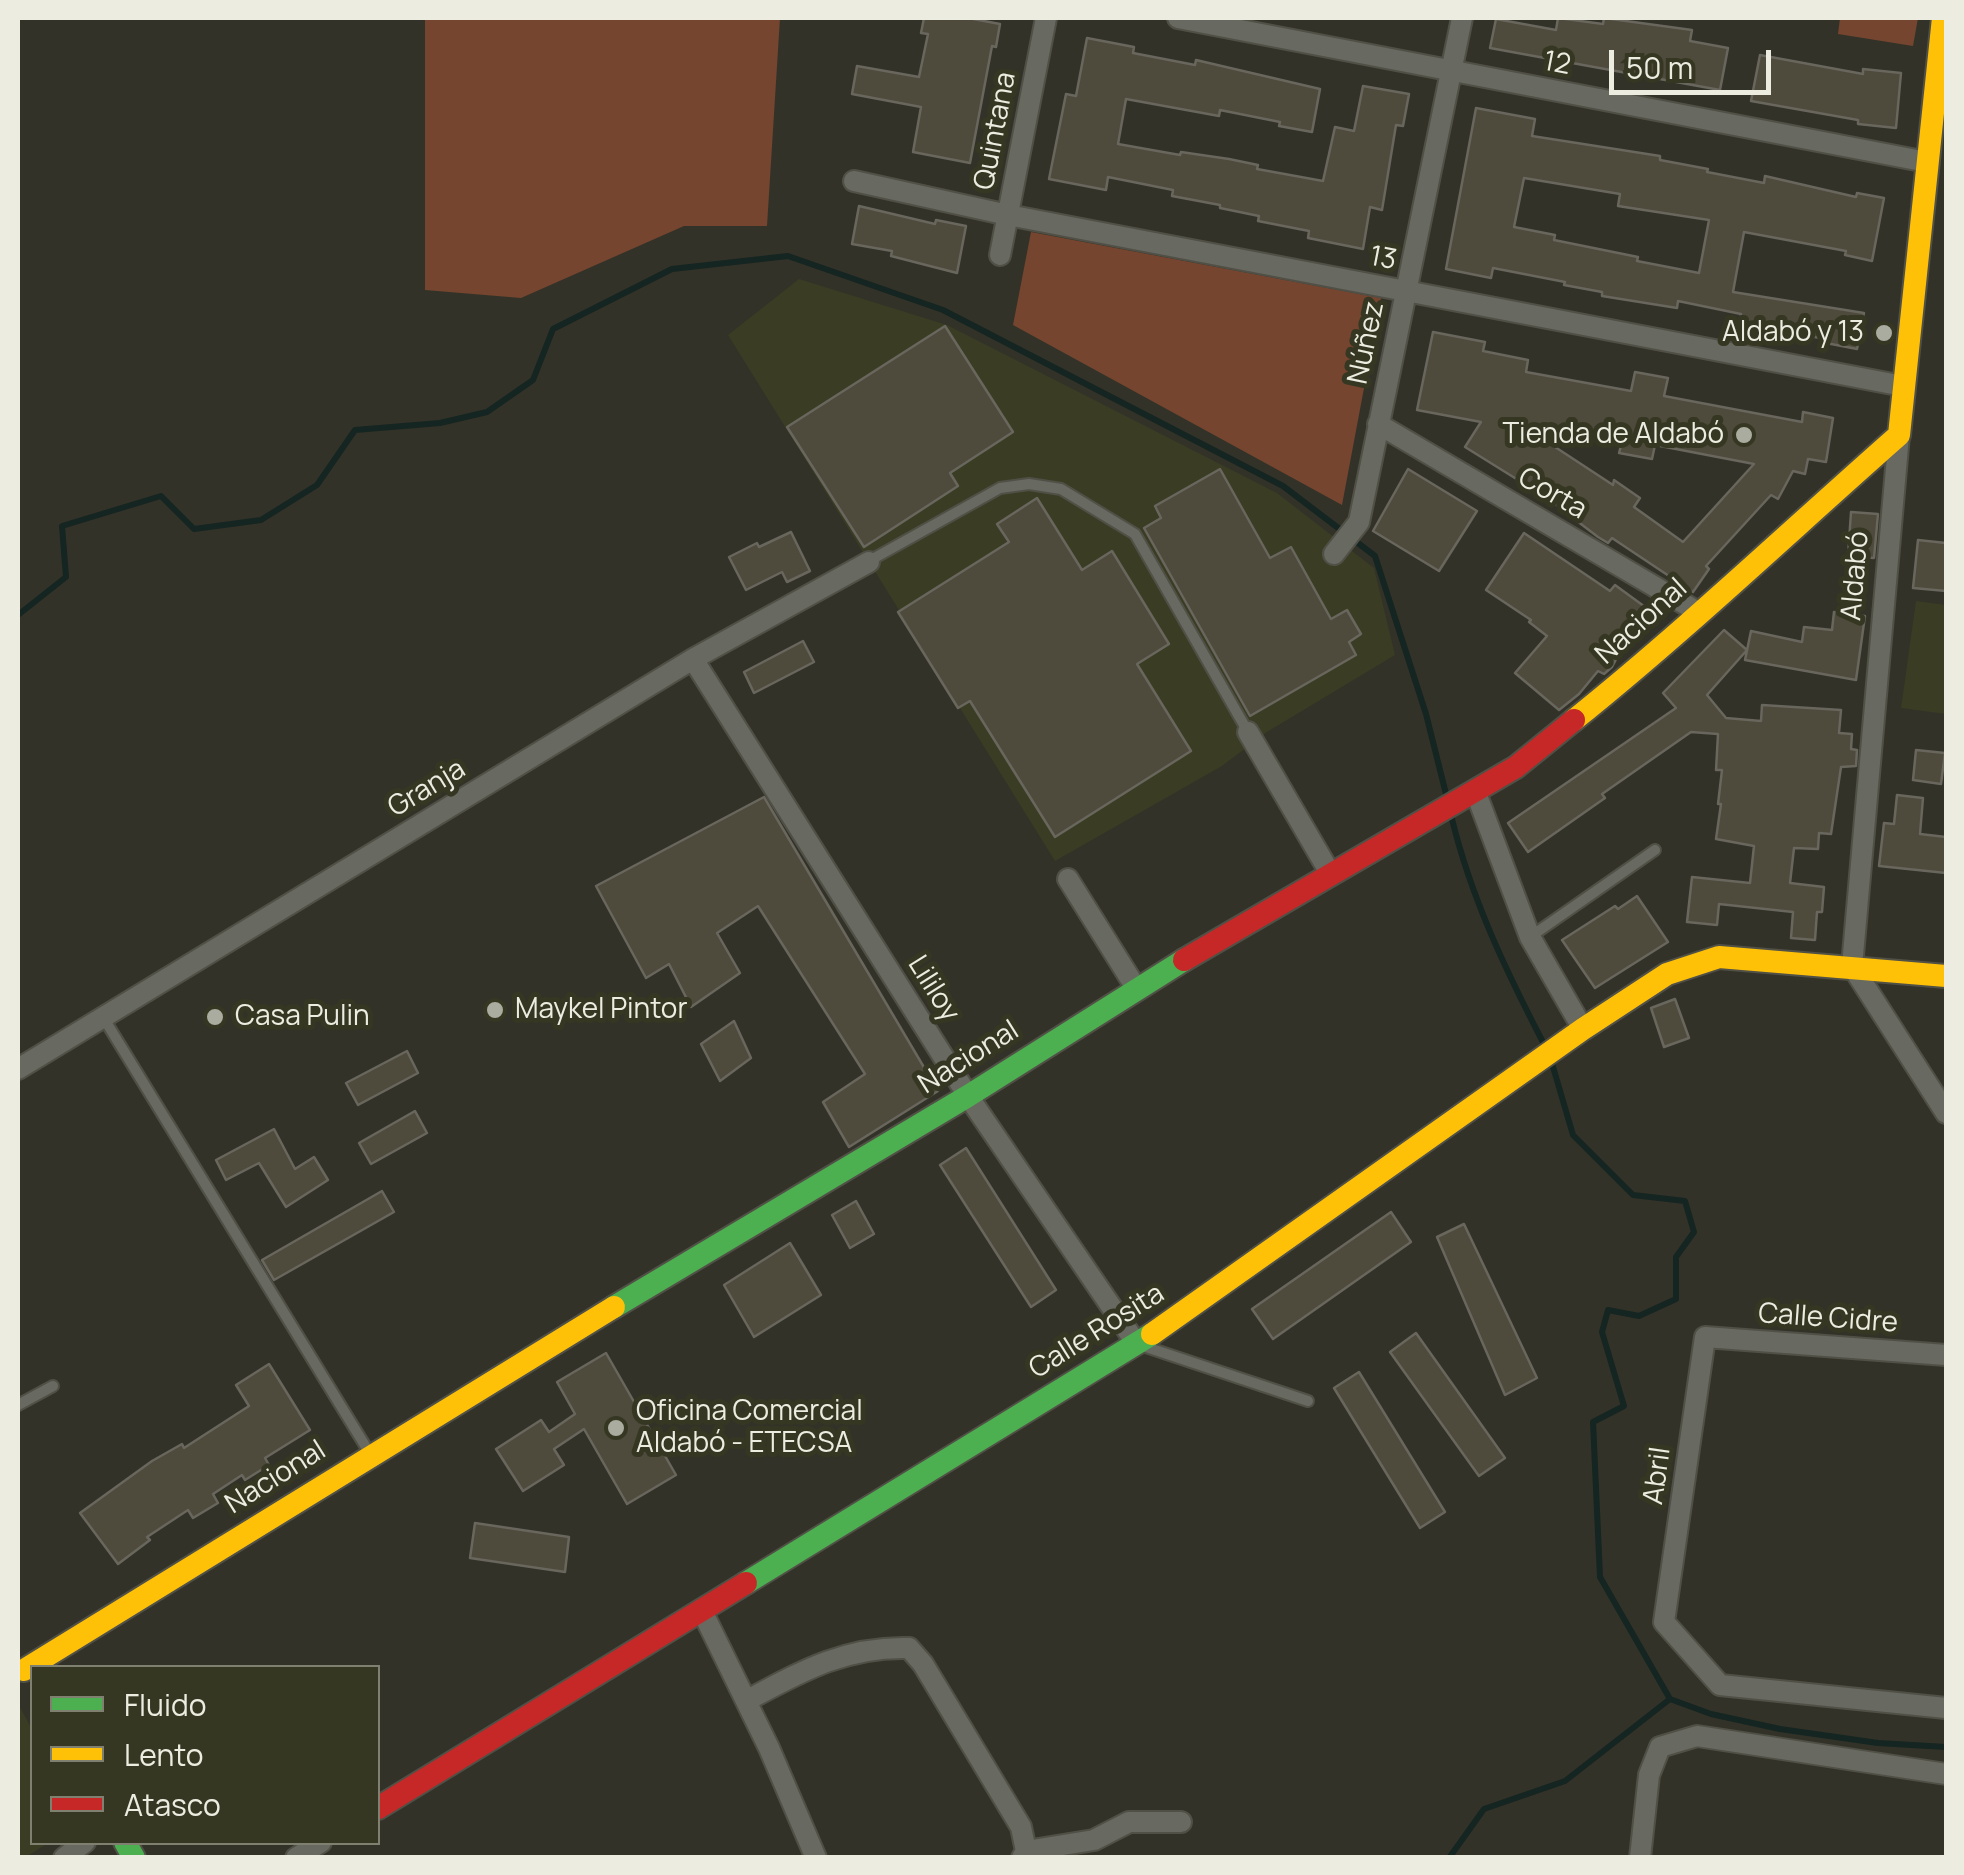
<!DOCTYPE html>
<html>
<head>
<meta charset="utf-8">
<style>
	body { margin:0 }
	#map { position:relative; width:1964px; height:1875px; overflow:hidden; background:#323228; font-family:Manrope,sans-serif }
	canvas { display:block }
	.frame { position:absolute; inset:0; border:20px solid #ecede0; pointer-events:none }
	.legend { position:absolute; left:30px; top:1665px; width:350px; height:180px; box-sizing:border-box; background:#363723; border:2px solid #7f806f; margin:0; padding:12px 18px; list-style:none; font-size:30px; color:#ecede0 }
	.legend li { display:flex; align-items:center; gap:20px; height:50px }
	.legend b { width:50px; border:2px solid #7f806f }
	.scale { position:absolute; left:1609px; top:50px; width:162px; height:45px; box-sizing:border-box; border:5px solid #ecede0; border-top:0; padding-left:12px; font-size:30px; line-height:35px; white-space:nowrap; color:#ecede0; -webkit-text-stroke:8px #363723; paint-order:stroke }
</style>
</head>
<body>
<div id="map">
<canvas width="1964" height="1875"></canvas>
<div class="frame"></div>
<ul class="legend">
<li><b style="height:12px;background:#4caf50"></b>Fluido</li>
<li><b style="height:12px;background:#ffc107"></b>Lento</li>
<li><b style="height:12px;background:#c62828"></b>Atasco</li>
</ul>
<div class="scale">50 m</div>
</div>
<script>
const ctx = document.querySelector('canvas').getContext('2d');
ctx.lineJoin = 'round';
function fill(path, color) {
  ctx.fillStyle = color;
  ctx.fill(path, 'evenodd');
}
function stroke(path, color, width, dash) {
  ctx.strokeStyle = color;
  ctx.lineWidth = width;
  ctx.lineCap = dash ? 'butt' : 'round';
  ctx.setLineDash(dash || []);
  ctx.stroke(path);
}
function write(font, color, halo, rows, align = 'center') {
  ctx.font = font + ' Manrope,sans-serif';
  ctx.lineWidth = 10;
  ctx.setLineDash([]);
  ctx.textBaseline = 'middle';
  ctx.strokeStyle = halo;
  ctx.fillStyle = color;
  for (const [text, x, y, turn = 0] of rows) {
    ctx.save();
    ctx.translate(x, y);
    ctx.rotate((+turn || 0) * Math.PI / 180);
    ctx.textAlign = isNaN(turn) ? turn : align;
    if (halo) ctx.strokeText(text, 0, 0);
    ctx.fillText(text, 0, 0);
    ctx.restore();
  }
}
fill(new Path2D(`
	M 799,279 L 947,325 L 1277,493 L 1374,568 L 1395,655 L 1267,732 L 1222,766 L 1055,861 L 728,335 Z
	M 1916,601 L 1946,605 L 1946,714 L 1901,708 Z
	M 18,1704 L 32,1729 L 32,1842 L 48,1843 L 26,1857 L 18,1857 Z`), '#3a3c23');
fill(new Path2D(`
	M 425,18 L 780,18 L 767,226 L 684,226 L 521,298 L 425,290 Z
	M 1840,18 L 1918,18 L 1913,46 L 1838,34 Z
	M 1031,232 L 1381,298 L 1342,505 L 1013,325 Z`), '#75452f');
stroke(new Path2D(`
	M 18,615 L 66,577 L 62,526 L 161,496 L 194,529 L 261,520 L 317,485 L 355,430 L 440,423 L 487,412 L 533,380 L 553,329 L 672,269 L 788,256 L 943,310 L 1283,486 L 1375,556 L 1426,714 L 1447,798
	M 1451,815 C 1471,899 1507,973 1546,1048
	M 1551,1060 L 1573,1135 L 1633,1195 L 1685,1201 L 1694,1232 L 1676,1257 L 1676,1299 L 1639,1316 L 1608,1310 L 1602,1332 L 1624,1406 L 1593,1422 L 1600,1577 L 1670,1699 L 1711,1714 L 1780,1729 L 1878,1743 L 1946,1747
	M 1449,1858 L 1484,1809 L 1565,1781 L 1670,1699`), '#152521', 6);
const building = new Path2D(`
	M 924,18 L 968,18 L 1000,24 L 996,47 L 992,46 L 970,163 L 913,152 L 921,107 L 852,94 L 857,66 L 919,77 L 928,34 L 921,33 Z
	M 1558,18 L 1603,24 L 1604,18 L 1692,30 L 1690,41 L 1728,48 L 1720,90 L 1490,48 L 1496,19 L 1556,30 Z
	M 1087,38 L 1134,47 L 1133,53 L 1195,65 L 1196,60 L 1320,89 L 1312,132 L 1279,126 L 1280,122 L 1220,110 L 1219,116 L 1126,99 L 1118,144 L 1180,155 L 1181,152 L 1229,159 L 1258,165 L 1257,169 L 1323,181 L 1335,127 L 1354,131 L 1363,86 L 1409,94 L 1403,126 L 1396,125 L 1382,210 L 1370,207 L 1363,249 L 1308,238 L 1309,231 L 1258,221 L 1259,216 L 1220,208 L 1220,205 L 1172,196 L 1173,190 L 1108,177 L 1106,190 L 1049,179 L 1066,94 L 1076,96 Z
	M 1760,55 L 1863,74 L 1863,69 L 1901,73 L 1896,128 L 1858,124 L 1858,120 L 1751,101 Z
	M 1476,108 L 1535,119 L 1532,136 L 1660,156 L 1660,160 L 1708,169 L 1707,172 L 1764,183 L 1765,176 L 1856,197 L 1857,193 L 1884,198 L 1872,261 L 1845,255 L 1846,251 L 1744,232 L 1733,292 L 1864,313 L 1857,349 L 1826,343 L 1827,339 L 1739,325 L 1741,314 L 1678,301 L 1677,308 L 1602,296 L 1602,292 L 1564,285 L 1565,282 L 1493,268 L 1491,278 L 1446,269 ZM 1524,178 L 1620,194 L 1618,206 L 1709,220 L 1699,273 L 1637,261 L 1638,257 L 1554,240 L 1555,235 L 1514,227 Z
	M 859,206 L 935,224 L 936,220 L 966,226 L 957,273 L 891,256 L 892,251 L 852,244 Z
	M 945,326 L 1013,432 L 950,473 L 958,486 L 864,547 L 787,427 Z
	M 1433,332 L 1485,342 L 1483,351 L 1528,360 L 1526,372 L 1631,391 L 1635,372 L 1668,378 L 1664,396 L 1802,422 L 1803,412 L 1833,418 L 1826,462 L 1808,459 L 1805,474 L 1793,471 L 1778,499 L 1771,495 L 1706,566 L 1709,569 L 1693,592 L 1612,538 L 1608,543 L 1598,537 L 1547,498 L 1465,447 L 1481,422 L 1417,410 ZM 1517,422 L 1622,442 L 1619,453 L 1652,459 L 1655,445 L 1754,464 L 1683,542 L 1634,507 L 1640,498 L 1614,480 L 1613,485 Z
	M 1220,469 L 1270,558 L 1291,547 L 1331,619 L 1347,610 L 1361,634 L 1349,642 L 1356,655 L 1250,716 L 1144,528 L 1161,518 L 1155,506 Z
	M 1408,469 L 1477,511 L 1439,571 L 1373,531 Z
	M 1037,498 L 1082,570 L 1112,551 L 1169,644 L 1137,664 L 1191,751 L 1055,837 L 970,701 L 958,708 L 898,612 L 1009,542 L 997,524 Z
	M 1851,512 L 1878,514 L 1874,558 L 1848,556 Z
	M 791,532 L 810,571 L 787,582 L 782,572 L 746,590 L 729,557 L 757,543 L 759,547 Z
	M 1524,533 L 1610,591 L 1615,585 L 1652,612 L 1631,642 L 1627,639 L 1612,667 L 1604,674 L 1598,671 L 1579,694 L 1559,710 L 1515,673 L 1547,636 L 1529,622 L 1531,620 L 1486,590 Z
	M 1918,540 L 1946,543 L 1946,591 L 1913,588 Z
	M 1834,612 L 1865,616 L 1856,680 L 1745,660 L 1751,631 L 1802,642 L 1804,627 L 1832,630 Z
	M 1724,630 L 1747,650 L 1707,695 L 1726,718 L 1761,721 L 1762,705 L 1841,710 L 1839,733 L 1852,734 L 1851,749 L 1857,750 L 1856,766 L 1841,767 L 1831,834 L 1819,833 L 1818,849 L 1794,848 L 1790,883 L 1824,887 L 1822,912 L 1817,912 L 1815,940 L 1791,938 L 1793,912 L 1719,904 L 1717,925 L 1687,922 L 1692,877 L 1750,883 L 1754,846 L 1716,839 L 1721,804 L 1718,804 L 1722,770 L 1716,770 L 1718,734 L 1691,732 L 1602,794 L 1605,798 L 1528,852 L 1508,823 L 1676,708 L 1663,693 Z
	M 803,641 L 814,662 L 754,693 L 744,672 Z
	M 1916,750 L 1945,753 L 1941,784 L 1913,780 Z
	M 1897,795 L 1923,798 L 1920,834 L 1946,837 L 1946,873 L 1879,866 L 1884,823 L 1894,824 Z
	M 764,797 L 938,1091 L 849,1147 L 823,1102 L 865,1074 L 758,906 L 717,933 L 740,973 L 691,1007 L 669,964 L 646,978 L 596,886 Z
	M 1637,896 L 1668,942 L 1595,988 L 1562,940 L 1615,906 L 1618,909 Z
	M 1675,999 L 1689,1038 L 1664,1047 L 1651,1008 Z
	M 734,1021 L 751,1058 L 720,1081 L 701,1044 Z
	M 407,1051 L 418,1073 L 358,1105 L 346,1083 Z
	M 415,1111 L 427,1133 L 371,1164 L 359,1143 Z
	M 274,1129 L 295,1169 L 314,1157 L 328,1180 L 286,1207 L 259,1163 L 226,1180 L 216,1160 Z
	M 966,1148 L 1056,1290 L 1031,1307 L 940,1165 Z
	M 382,1191 L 394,1212 L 274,1280 L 262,1260 Z
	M 856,1201 L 874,1234 L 850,1248 L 832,1215 Z
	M 1391,1212 L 1411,1242 L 1273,1339 L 1252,1309 Z
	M 1464,1224 L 1537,1378 L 1505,1395 L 1437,1237 Z
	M 790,1243 L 821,1295 L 754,1337 L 724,1285 Z
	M 1416,1333 L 1505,1458 L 1479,1476 L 1390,1352 Z
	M 606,1353 L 676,1475 L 627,1504 L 584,1429 L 554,1449 L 564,1465 L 523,1491 L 496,1449 L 541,1420 L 549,1432 L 575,1414 L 557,1382 Z
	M 269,1364 L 310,1430 L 265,1458 L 269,1465 L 245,1480 L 242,1475 L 213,1494 L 218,1503 L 193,1518 L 188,1510 L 147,1537 L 150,1540 L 118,1564 L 80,1513 L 152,1461 L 182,1444 L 184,1448 L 249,1406 L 236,1385 Z
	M 1359,1372 L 1445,1512 L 1420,1528 L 1334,1388 Z
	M 475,1523 L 569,1537 L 565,1572 L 470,1558 Z`);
fill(building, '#4e4a3c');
stroke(building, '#68665d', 2.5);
const lane = new Path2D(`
	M 869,561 L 1000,488 L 1029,484 L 1061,489 L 1135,534 L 1248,732
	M 1530,937 L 1655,850
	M 103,1017 L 369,1452
	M 1143,1346 L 1308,1401
	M 18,1405 L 53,1386`);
const street = new Path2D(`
	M 1178,18 L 1927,162
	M 854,181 L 1008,215 L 1903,386
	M 1000,255 L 1046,18
	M 1378,424 L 1698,612
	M 1899,435 L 1852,966 L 1946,1113
	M 1334,554 L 1359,522 L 1462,18
	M 693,659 L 968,1096 L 1136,1343
	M 1248,732 L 1330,873
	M 1476,793 L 1530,937 L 1583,1029
	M 1068,879 L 1136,988
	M 18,1069 L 693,659 L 869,562
	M 1946,1355 L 1705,1337 L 1664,1622 L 1720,1685 L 1946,1708
	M 702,1611 L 769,1748 L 816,1858
	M 746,1701 C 800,1672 845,1646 909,1648 L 923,1664 L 1021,1827 L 1026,1851 L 1022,1858
	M 1026,1851 L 1094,1840 L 1129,1822 L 1181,1822
	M 64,1858 L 85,1842
	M 296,1858 L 321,1842
	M 1640,1858 L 1649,1775 L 1660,1747 L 1697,1736 L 1946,1774`);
const fast = new Path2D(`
	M 614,1307 L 968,1096 L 1184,960
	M 746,1583 L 1152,1334
	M 125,1842 L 134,1858`);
const slow = new Path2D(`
	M 1574,720 C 1686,630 1791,530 1899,435 L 1943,18
	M 1152,1334 L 1583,1029 L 1667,974 L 1719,957 L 1946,976
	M 24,1670 L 614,1307`);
const jam = new Path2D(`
	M 1184,960 L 1516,767 L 1574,720
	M 378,1808 L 746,1583`);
stroke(lane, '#505046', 14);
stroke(street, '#505046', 24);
stroke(fast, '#505046', 26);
stroke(slow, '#505046', 26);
stroke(jam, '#505046', 26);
stroke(lane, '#686961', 10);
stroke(street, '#686961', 20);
stroke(fast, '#4caf50', 22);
stroke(slow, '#ffc107', 22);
stroke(jam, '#c62828', 22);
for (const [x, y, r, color] of [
	[1884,333,10,"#abaca0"],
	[1744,435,10,"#abaca0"],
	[495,1010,10,"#abaca0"],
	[215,1017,10,"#abaca0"],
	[616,1428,10,"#abaca0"]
]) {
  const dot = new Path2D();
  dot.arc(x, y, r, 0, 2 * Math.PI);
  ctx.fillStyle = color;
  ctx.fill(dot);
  stroke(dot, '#363723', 4);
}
write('28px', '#ecede0', '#363723', [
	["12",1557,64,11],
	["Quintana",996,131,-79],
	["13",1383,259,11],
	["Núñez",1367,343,-78],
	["Corta",1552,494,30],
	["Aldabó",1856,576,-85],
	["Nacional",1642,622,-42],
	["Granja",427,789,-31],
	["Lililoy",933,989,58],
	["Nacional",969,1058,-32],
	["Calle Cidre",1828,1319,4],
	["Calle Rosita",1097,1332,-32],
	["Abril",1658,1476,-82],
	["Nacional",276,1478,-32]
]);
write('28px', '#ecede0', '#363723', [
	["Aldabó y 13",1864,333,"right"],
	["Tienda de Aldabó",1724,435,"right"],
	["Maykel Pintor",515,1010],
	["Casa Pulin",235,1017],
	["Oficina Comercial",636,1412],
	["Aldabó - ETECSA",636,1444]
], 'left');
</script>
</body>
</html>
